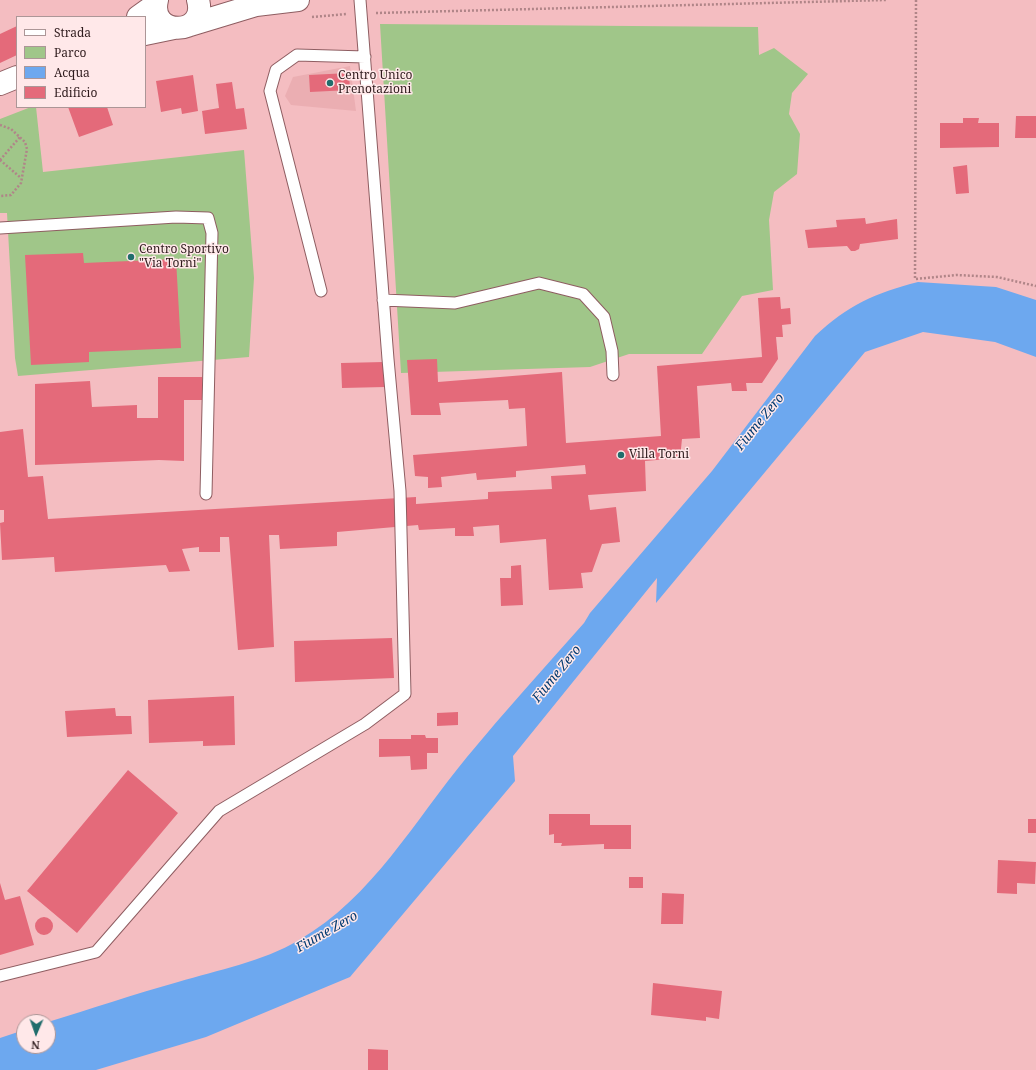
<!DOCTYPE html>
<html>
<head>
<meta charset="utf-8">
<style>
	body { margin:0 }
	#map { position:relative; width:1036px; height:1070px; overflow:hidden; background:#f4bdc1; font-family:"Noto Serif",serif }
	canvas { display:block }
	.legend { position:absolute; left:16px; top:16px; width:130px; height:92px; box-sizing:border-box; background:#ffe8e9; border:1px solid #ac9697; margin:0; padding:5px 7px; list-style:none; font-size:12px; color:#2f1b1d }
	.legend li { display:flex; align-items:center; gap:8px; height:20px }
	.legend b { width:20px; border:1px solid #ac9697 }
	.north { position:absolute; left:16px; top:1014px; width:40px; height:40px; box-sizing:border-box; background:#ffe8e9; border:1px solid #ac9697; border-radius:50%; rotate:182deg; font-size:11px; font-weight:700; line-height:16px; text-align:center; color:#2f1b1d }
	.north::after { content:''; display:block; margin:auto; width:14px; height:18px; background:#216d6c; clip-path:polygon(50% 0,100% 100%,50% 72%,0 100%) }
</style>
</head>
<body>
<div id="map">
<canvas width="1036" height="1070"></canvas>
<ul class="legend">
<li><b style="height:5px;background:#fff"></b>Strada</li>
<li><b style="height:11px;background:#a0c689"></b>Parco</li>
<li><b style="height:11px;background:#6da8ef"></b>Acqua</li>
<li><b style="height:11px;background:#e46a7a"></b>Edificio</li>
</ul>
<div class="north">N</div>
</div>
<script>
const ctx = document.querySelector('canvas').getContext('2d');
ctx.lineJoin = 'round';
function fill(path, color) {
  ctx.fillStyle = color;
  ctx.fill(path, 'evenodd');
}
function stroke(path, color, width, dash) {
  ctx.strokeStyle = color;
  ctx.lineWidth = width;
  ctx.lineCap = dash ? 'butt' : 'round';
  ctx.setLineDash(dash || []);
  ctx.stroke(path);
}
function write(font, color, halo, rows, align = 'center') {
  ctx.font = font + ' "Noto Serif",serif';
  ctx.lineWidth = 3;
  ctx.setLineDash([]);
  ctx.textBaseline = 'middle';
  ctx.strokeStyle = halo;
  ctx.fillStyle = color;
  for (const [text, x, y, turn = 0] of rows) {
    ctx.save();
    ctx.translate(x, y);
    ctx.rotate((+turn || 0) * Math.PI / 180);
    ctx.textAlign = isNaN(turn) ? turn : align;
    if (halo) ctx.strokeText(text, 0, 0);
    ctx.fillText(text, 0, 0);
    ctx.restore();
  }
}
fill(new Path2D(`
	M 350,66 L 356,111 L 291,105 L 285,96 L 293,77 Z`), '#ebaeb2');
fill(new Path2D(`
	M 380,24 L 758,27 L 759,55 L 774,48 L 808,74 L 792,93 L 789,114 L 800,134 L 797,174 L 774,192 L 769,220 L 773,290 L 742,296 L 702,354 L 629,354 L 590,367 L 401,373 Z
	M 31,107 L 36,107 L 43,172 L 244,150 L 254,278 L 249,357 L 18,376 L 15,358 L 7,213 L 0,213 L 0,119 Z`), '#a0c689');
fill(new Path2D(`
	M 918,282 L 996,287 L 1036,300 L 1036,357 L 995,342 L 923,332 L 865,352 L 656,603 L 657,578 L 513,756 L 515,781 L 350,977 L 206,1037 L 96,1070 L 0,1070 L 0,1038 L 24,1030 L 24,1046 L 48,1046 L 48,1022 C 91,1009 134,994 178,982 C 218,970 262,962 299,940 C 373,897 414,821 467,757 C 505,711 545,667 584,623 L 590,613 L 712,471 L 815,336 C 848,305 875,293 918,282 Z`), '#6da8ef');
fill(new Path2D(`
	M 17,26 L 17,55 L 0,63 L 0,34 Z
	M 349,73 L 350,90 L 310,92 L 309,75 Z
	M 193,75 L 198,111 L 182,114 L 181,108 L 161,112 L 156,81 Z
	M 232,82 L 236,109 L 244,108 L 247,129 L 205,134 L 202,111 L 219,108 L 216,84 Z
	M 68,107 L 107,107 L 113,125 L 79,137 Z
	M 1016,116 L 1036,116 L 1036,138 L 1015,138 Z
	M 963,118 L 979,118 L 978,123 L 999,123 L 999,147 L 940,148 L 940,123 L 963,123 Z
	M 967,165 L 969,193 L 956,194 L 953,167 Z
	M 865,218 L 866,224 L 897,219 L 898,239 L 860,244 L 859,249 L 855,251 L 851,251 L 847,246 L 808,248 L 805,230 L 837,227 L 836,220 Z
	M 83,253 L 84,263 L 176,259 L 181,348 L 89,352 L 89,362 L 31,365 L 25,255 Z
	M 780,297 L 781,309 L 790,308 L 791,324 L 782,325 L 783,337 L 776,337 L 778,359 L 762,383 L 746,383 L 747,391 L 732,391 L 731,383 L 697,386 L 700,438 L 682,439 L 680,458 L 645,461 L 646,491 L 588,495 L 590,510 L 616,507 L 620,542 L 602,544 L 592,572 L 581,573 L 583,588 L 549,590 L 546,539 L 500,543 L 499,525 L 473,527 L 474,536 L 455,536 L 455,528 L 419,530 L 418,525 L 337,532 L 337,546 L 280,549 L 279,535 L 269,535 L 274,647 L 238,650 L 229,537 L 220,537 L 220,552 L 199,552 L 199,547 L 182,549 L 190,571 L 169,572 L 166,565 L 55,572 L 54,557 L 2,560 L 0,523 L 4,522 L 4,510 L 0,510 L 0,432 L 23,429 L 28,477 L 43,476 L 48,519 L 416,497 L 416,504 L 488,499 L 488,492 L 552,489 L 551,476 L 586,474 L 585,465 L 516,471 L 516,477 L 477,480 L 476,473 L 441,477 L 442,487 L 428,488 L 428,477 L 415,476 L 413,455 L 527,446 L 525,408 L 509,409 L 508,400 L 439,403 L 441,415 L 411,415 L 407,360 L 437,359 L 438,382 L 562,372 L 566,443 L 661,436 L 657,366 L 762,357 L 758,298 Z
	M 384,362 L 385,387 L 342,388 L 341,363 Z
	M 158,377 L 202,377 L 202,400 L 184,400 L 184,461 L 159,460 L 35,465 L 35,384 L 90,381 L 92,407 L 137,405 L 137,418 L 158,418 Z
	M 521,565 L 523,605 L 501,606 L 500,578 L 511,578 L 511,566 Z
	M 392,638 L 394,678 L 295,682 L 294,641 Z
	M 234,696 L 235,745 L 203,746 L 203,741 L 149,743 L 148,700 Z
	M 115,708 L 116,716 L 131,716 L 132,734 L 67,737 L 65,711 Z
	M 458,712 L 458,725 L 437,726 L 437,713 Z
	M 411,735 L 425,735 L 426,738 L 438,738 L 438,753 L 427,753 L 427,769 L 411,770 L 410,756 L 379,757 L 379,739 L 411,739 Z
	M 128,770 L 178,813 L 77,933 L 27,891 Z
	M 549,814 L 590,814 L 590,825 L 631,825 L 631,849 L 604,849 L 604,844 L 561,846 L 562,843 L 554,843 L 554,834 L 549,835 Z
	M 1028,819 L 1036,819 L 1036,833 L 1028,833 Z
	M 998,860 L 1036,862 L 1035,884 L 1017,883 L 1017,894 L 997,893 Z
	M 629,877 L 643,877 L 643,888 L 629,888 Z
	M 0,883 L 5,900 L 20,896 L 34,945 L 0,955 Z
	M 662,893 L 684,894 L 683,924 L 661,924 Z
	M35 926a9 9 0 1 1 18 0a9 9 0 1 1-18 0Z
	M 653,983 L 722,991 L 719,1019 L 706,1017 L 706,1021 L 651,1015 Z
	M 368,1049 L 388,1050 L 388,1070 L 368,1070 Z`), '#e46a7a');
const lane = new Path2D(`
	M 0,228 L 176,217 L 208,218 L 212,233 L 206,494
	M 321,291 L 270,91 L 276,70 L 297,55 L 365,57
	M 383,300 L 455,303 L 539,283 L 583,294 L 604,317 L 612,351 L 613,375
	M 0,976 L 96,952 L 219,811 L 365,724 L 405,694 L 400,491 L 388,359 L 360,0`);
const secondary = new Path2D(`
	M 157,0 C 148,37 208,37 198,0
	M 138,17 L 156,4
	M 190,25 L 256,5 L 298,0
	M 145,34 L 174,28
	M 0,84 L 17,77`);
stroke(lane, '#8e5d61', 13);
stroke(secondary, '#8e5d61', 24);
stroke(new Path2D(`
	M 916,0 L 915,279 L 957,275 L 997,277 L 1036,286
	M 376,13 L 886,0
	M 312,17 L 347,14
	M 0,125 L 11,129 L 25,142 L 27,149 L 21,183 L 11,195 L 0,196
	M 0,160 L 20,137
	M 0,160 L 21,178`), '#b08588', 2.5, [2, 2]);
stroke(lane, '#fff', 11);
stroke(secondary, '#fff', 22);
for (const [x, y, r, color] of [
	[330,83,4,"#216d6c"],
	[131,257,4,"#216d6c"],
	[621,455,4,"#216d6c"]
]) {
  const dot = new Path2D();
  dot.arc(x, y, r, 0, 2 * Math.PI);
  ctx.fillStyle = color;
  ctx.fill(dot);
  stroke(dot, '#ffe8e9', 1.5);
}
write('12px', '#2f1b1d', '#ffe8e9', [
	["Centro Unico",338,76],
	["Prenotazioni",338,90],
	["Centro Sportivo",139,250],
	["\"Via Torni\"",139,264],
	["Villa Torni",629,455]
], 'left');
write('italic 13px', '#013970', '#ffe8e9', [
	["Fiume Zero",760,422,-51],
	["Fiume Zero",557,674,-51],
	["Fiume Zero",327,932,-30]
]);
</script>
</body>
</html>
